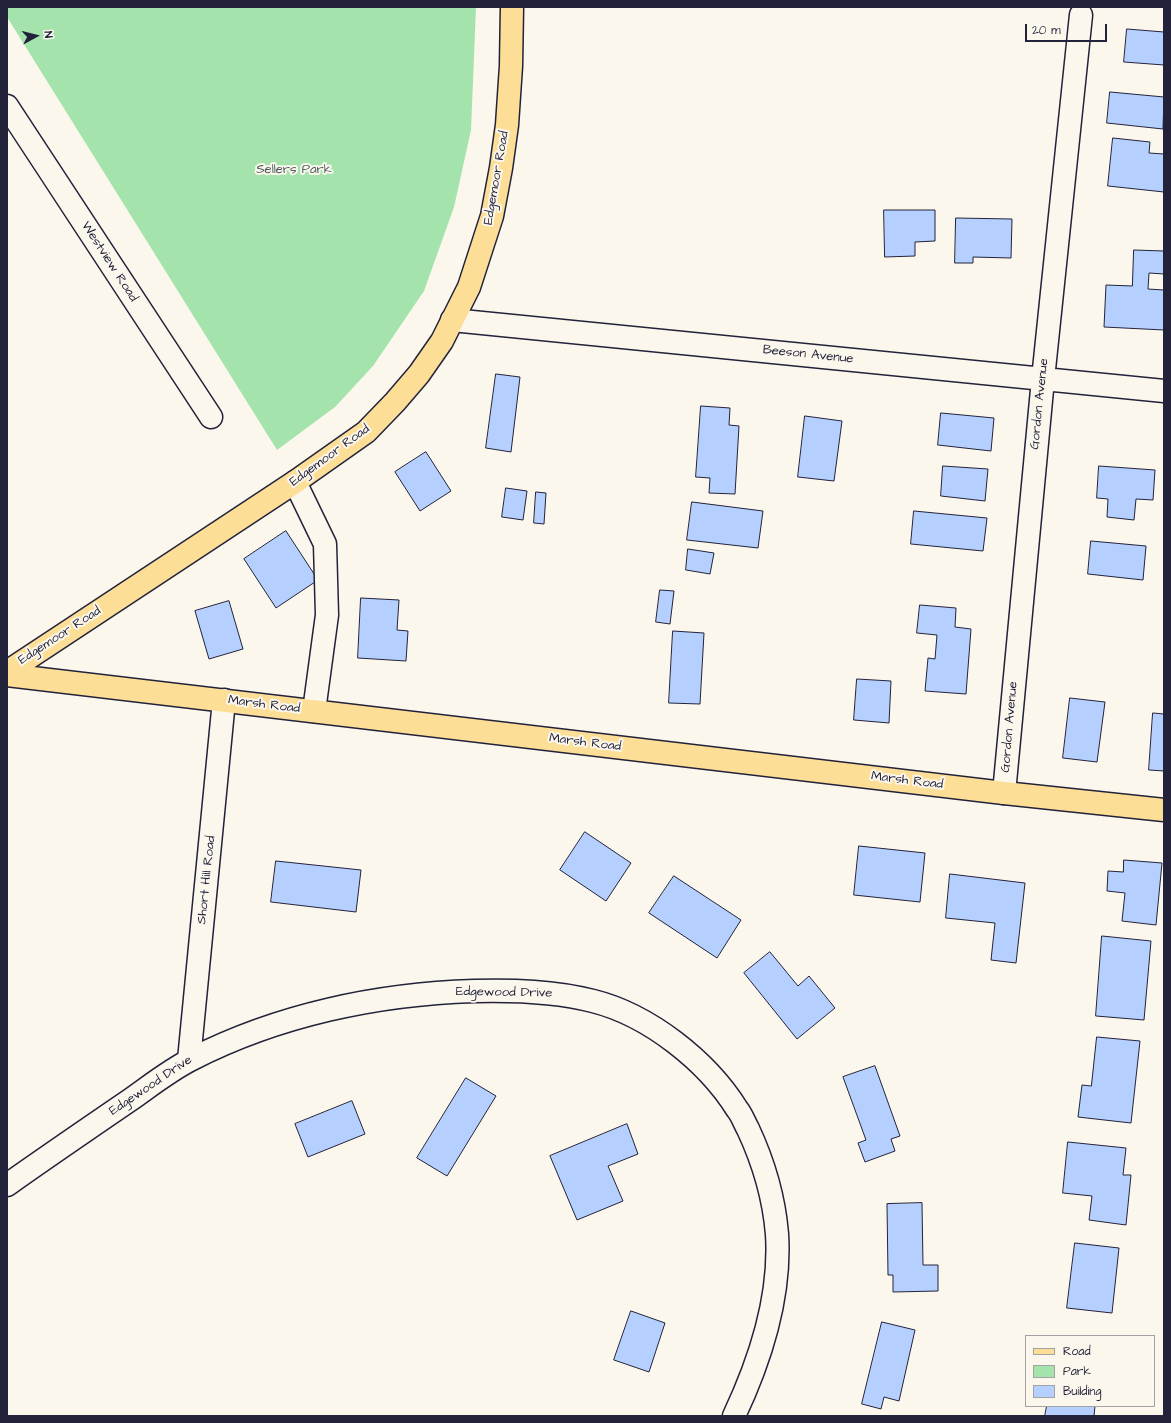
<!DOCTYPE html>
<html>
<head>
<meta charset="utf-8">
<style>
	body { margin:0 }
	#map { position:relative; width:1171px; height:1423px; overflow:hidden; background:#fbf7ec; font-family:"Architects Daughter",sans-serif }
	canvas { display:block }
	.frame { position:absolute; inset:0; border:8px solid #22223b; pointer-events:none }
	.legend { position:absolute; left:1025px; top:1335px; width:130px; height:72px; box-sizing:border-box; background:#fbf7ec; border:1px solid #a4a2a5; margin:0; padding:5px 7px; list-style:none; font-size:12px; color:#22223b }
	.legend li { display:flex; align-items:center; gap:8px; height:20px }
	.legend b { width:20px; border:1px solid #a4a2a5 }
	.north { position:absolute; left:16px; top:16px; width:40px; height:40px; -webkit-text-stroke:3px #fbf7ec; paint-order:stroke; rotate:83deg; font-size:11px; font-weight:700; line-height:16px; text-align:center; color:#22223b }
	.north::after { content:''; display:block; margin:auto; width:14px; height:18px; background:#22223b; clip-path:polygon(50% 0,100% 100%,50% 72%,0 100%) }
	.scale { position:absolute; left:1025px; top:24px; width:82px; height:18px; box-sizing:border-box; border:2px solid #22223b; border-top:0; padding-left:5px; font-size:12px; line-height:14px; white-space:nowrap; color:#22223b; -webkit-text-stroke:3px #fbf7ec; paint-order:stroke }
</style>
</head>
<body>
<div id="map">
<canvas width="1171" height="1423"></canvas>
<div class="frame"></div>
<ul class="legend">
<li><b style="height:5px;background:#fcde96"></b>Road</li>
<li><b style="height:11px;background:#a4e3ab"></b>Park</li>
<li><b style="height:11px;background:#b5d0fe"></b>Building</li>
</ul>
<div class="north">N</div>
<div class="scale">20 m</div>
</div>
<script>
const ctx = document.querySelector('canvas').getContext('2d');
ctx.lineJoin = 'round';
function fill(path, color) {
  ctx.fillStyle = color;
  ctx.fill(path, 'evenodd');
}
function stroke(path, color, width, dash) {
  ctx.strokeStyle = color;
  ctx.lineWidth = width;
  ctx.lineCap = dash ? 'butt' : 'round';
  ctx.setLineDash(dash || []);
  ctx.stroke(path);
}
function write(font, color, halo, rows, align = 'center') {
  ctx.font = font + ' "Architects Daughter",sans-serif';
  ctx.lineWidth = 4;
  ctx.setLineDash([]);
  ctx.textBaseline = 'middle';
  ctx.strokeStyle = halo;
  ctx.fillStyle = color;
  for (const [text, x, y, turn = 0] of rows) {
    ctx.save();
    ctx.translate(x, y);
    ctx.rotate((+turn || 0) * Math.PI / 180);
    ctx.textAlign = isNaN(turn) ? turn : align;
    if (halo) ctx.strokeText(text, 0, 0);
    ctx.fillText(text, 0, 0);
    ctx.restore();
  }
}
fill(new Path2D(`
	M 7,7 L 476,7 L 471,130 L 454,207 L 424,291 L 373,366 L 335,407 L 277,450 L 7,17 Z`), '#a4e3ab');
const building = new Path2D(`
	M 1127,29 L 1164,32 L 1164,65 L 1124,62 Z
	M 1110,92 L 1164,97 L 1163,129 L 1107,123 Z
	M 1113,138 L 1150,142 L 1149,153 L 1164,154 L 1164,192 L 1108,186 Z
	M 884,210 L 935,210 L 935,241 L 915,242 L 915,256 L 885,257 Z
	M 956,218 L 1012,219 L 1011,258 L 973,257 L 973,263 L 955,263 Z
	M 1134,250 L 1164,251 L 1164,274 L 1149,273 L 1148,289 L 1164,290 L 1164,330 L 1104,327 L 1106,285 L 1132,286 Z
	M 496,374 L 520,377 L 511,452 L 486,448 Z
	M 701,406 L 730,408 L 729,425 L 739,426 L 735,494 L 709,493 L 710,478 L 696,477 Z
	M 941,413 L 994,418 L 991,451 L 938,445 Z
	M 805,416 L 842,421 L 834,481 L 798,477 Z
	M 426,452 L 451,491 L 420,511 L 395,472 Z
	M 943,466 L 988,469 L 985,501 L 941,496 Z
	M 1099,466 L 1155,470 L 1153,500 L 1136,499 L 1134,520 L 1107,517 L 1108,499 L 1097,498 Z
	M 506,488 L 527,491 L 523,520 L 502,517 Z
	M 536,492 L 546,493 L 544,524 L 534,523 Z
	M 692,502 L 763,511 L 758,548 L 687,540 Z
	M 914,511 L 987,518 L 983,551 L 911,544 Z
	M 286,531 L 318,580 L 276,608 L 244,559 Z
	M 1091,541 L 1146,546 L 1143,580 L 1088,574 Z
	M 688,549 L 714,553 L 710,574 L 686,570 Z
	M 660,590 L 674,591 L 670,624 L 656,622 Z
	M 361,598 L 399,600 L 397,630 L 408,631 L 406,661 L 358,658 Z
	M 229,601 L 243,649 L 209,659 L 195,611 Z
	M 920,605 L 956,608 L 955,627 L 971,629 L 966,694 L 925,691 L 928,658 L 935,659 L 937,635 L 917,633 Z
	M 673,631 L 704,633 L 700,704 L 669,703 Z
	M 857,679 L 891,681 L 889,723 L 854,720 Z
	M 1070,698 L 1105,702 L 1097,762 L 1063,758 Z
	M 1153,713 L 1164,714 L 1164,771 L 1149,770 Z
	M 585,832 L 631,863 L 606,901 L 560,870 Z
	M 859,846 L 925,853 L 920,902 L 854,895 Z
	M 1124,860 L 1162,863 L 1156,925 L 1122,921 L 1125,893 L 1107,891 L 1108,871 L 1123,872 Z
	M 276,861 L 361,870 L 356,912 L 271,902 Z
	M 950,874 L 1025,883 L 1016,963 L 991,960 L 995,923 L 946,918 Z
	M 674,876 L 741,920 L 717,958 L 649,913 Z
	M 1102,936 L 1151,941 L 1144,1020 L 1096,1016 Z
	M 770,952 L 798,986 L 809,976 L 835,1008 L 797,1039 L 744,973 Z
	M 1097,1037 L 1140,1041 L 1131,1123 L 1078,1117 L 1082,1085 L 1091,1086 Z
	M 875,1066 L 900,1136 L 891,1139 L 895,1151 L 865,1162 L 858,1143 L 866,1140 L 843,1077 Z
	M 466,1078 L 496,1096 L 447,1176 L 417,1158 Z
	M 352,1101 L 365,1134 L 308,1157 L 295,1124 Z
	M 627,1124 L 638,1154 L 608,1166 L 623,1201 L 577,1220 L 550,1156 Z
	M 1068,1142 L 1126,1148 L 1123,1175 L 1131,1175 L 1126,1225 L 1089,1220 L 1092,1196 L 1063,1193 Z
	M 922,1203 L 923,1265 L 938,1265 L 938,1291 L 893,1292 L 893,1275 L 888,1275 L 887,1204 Z
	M 1075,1243 L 1119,1248 L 1112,1313 L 1067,1308 Z
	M 631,1311 L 665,1323 L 649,1372 L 614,1360 Z
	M 882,1322 L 915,1330 L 899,1401 L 884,1397 L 881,1409 L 862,1404 Z
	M 1047,1406 L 1095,1406 L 1094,1416 L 1045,1416 Z`);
fill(building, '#b5d0fe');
stroke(building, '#22223b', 1);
const minor = new Path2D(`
	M 7,106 L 211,417
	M 452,320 L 1164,391
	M 295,482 L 325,544 L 327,615 L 314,711
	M 1004,793 L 1043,379 L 1081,15
	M 189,1060 L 224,700
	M 7,1185 C 48,1156 89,1128 130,1100 C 150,1086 170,1070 192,1059 C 278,1015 377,994 474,991 C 514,990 554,991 593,1001 C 649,1015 707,1061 737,1109 C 742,1115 744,1122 748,1129 C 763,1161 774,1198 777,1234 C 781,1295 760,1361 734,1416`);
const major = new Path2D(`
	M 7,672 L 295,482 L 366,432 L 395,402 L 419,374 L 442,341 L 469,287 L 492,216 L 501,168 L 507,125 L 511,66 L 512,7
	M 7,675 L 1004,793 L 1164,810`);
stroke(minor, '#22223b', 25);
stroke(major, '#22223b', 25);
stroke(minor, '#fbf7ec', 22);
stroke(major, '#fcde96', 22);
write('13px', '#495c5d', '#fbf7ec', [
	["Sellers Park",294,170]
]);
write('13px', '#22223b', '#fbf7ec', [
	["Edgemoor Road",497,178,-80],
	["Westview Road",109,262,57],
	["Beeson Avenue",808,355,6],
	["Gordon Avenue",1040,404,-84],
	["Edgemoor Road",330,456,-36],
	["Edgemoor Road",60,636,-33],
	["Marsh Road",264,705,7],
	["Gordon Avenue",1010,727,-85],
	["Marsh Road",585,743,7],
	["Marsh Road",907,781,7],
	["Short Hill Road",207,880,-84],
	["Edgewood Drive",504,993,1],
	["Edgewood Drive",151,1086,-34]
]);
</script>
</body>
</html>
